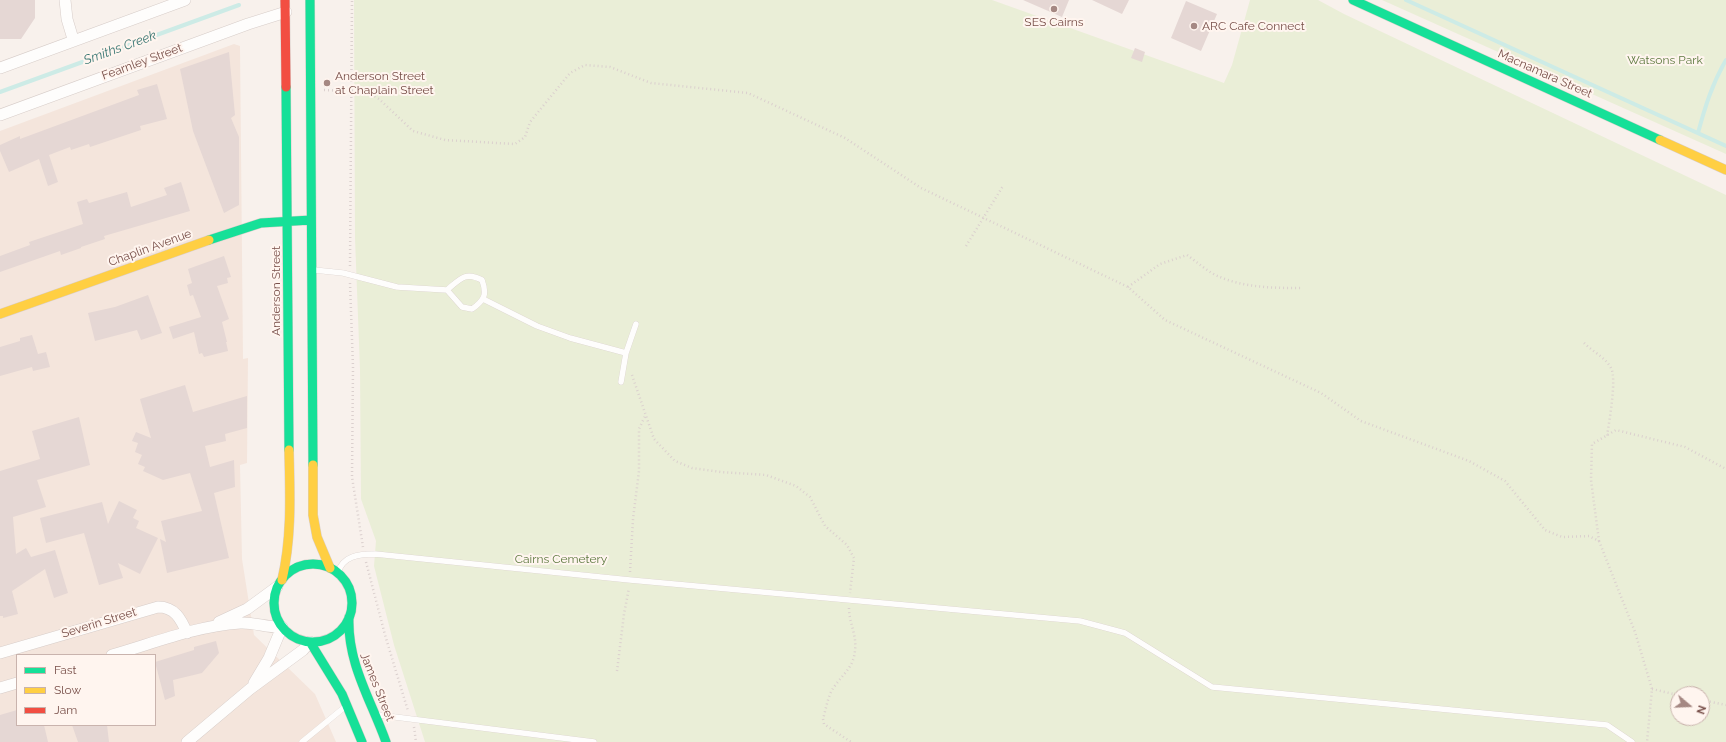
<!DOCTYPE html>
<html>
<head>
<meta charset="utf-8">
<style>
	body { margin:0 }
	#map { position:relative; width:1726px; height:742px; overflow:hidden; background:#f8f1ec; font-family:Raleway,sans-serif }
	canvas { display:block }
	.legend { position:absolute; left:16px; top:654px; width:140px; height:72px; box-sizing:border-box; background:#fff5ef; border:1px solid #c9b3ad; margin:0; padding:5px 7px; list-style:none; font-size:12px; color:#79504a }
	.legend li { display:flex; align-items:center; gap:8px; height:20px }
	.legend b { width:20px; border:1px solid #c9b3ad }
	.north { position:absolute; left:1670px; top:686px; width:40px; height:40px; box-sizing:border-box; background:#fff5ef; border:1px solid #c9b3ad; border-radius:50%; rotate:109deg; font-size:11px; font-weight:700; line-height:16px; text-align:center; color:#79504a }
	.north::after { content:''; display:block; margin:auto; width:14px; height:18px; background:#a58883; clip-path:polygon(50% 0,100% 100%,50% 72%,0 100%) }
</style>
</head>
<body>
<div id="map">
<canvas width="1726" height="742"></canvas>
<ul class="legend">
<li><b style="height:5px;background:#16e098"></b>Fast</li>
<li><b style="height:5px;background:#ffcf43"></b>Slow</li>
<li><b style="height:5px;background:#f24e42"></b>Jam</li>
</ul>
<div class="north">N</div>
</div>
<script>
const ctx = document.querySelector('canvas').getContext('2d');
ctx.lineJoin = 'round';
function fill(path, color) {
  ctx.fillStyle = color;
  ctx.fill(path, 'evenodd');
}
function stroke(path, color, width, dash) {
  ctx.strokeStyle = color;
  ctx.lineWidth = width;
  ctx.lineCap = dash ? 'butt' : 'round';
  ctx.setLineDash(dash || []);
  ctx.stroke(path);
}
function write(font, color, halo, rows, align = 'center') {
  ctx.font = font + ' Raleway,sans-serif';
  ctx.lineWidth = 4;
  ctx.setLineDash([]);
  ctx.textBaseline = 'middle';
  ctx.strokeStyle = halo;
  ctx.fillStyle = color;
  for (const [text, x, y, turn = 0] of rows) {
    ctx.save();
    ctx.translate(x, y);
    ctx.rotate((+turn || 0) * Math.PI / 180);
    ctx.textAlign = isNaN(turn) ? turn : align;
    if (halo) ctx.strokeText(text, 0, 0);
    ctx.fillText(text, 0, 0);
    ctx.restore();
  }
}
fill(new Path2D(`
	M 234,44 L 240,46 L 243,359 L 248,358 L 247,463 L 240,465 L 242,559 L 254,635 L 315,694 L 336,742 L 0,742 L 0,131 ZM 17,655 L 155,655 L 155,725 L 17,725 Z`), '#f4e5dc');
fill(new Path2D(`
	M 354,0 L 992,0 L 1224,83 L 1232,65 L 1250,0 L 1318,0 L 1344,14 L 1726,195 L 1726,742 L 425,742 L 394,645 L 374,566 L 376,541 L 361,499 L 360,369 L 355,238 ZM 1678,694 L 1702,694 L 1702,718 L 1678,718 Z
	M 1382,0 L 1726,0 L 1726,154 Z`), '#eaeed7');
stroke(new Path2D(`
	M 1406,0 L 1726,146
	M 0,92 L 239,5
	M 1698,133 C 1705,107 1712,84 1726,60`), '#cdebe6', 4);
fill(new Path2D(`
	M 0,0 L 35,0 L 35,18 L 21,39 L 0,39 Z
	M 1023,0 L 1069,0 L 1062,17 Z
	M 1092,0 L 1129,0 L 1122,14 Z
	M 1186,1 L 1217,14 L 1201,51 L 1171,38 Z
	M 1135,48 L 1145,52 L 1142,62 L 1131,58 Z
	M 229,52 L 235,115 L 231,118 L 239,137 L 239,205 L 224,213 L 193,131 L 180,69 Z
	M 157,84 L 167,119 L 140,126 L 141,130 L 90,147 L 89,144 L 71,150 L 70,147 L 49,155 L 58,182 L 48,186 L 39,159 L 9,172 L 0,151 L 0,145 L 20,136 L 20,139 L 139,95 L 137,90 Z
	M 181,182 L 190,211 L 104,236 L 105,239 L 81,247 L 81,248 L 61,255 L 60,251 L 0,272 L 0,256 L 30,245 L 29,242 L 83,224 L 77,202 L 87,199 L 89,203 L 127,192 L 131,207 L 167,195 L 164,188 Z
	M 224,256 L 231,277 L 227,278 L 228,283 L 217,286 L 229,319 L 222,322 L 227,342 L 226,342 L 228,351 L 204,357 L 202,353 L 199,354 L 194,332 L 173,339 L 169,327 L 201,317 L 193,295 L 190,296 L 187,285 L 192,283 L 188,269 Z
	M 148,295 L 162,333 L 141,340 L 137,330 L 95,341 L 88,313 L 115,307 Z
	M 32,335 L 38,354 L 46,352 L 50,367 L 33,371 L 32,367 L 0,376 L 0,347 L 20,341 L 20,338 Z
	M 185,385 L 193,412 L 247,396 L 247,428 L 225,434 L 226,441 L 205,446 L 210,467 L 234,460 L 235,487 L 214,493 L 229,558 L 167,573 L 160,539 L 166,542 L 161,521 L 202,511 L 190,473 L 163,480 L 143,471 L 145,467 L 138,464 L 142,455 L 135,452 L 138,443 L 132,441 L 136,432 L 151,438 L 140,399 Z
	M 79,417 L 90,465 L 37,480 L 46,507 L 13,517 L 16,554 L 26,548 L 31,557 L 55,550 L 68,593 L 54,598 L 45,569 L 12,591 L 18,614 L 3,618 L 3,616 L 0,616 L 0,471 L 40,459 L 32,431 Z
	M 119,501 L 137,510 L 133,518 L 139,521 L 136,528 L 158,538 L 140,574 L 118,563 L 123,578 L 99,585 L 84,533 L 46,543 L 40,518 L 102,502 L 108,524 Z
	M 216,641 L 219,653 L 202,673 L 173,680 L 175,696 L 165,700 L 155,662 L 194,650 L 194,647 Z
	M 17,710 L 17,725 L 44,725 L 48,742 L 0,742 L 0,715 Z
	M 72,725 L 107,725 L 109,742 L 78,742 Z`), '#e5d7d4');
const lane = new Path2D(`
	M 314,270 L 343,273 L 397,287 L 447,290 C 460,279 465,271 482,280 C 487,294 485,300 472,309 L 462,307 L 447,290
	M 483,299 L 537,326 L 570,338 L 626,353 L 636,324
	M 621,382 L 626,353
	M 338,573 C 342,556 359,554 375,554 L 630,580 L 1080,621 L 1125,633 L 1212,687 L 1607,725 L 1632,742
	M 379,715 L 594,742
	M 302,742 L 346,706`);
const street = new Path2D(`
	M 65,0 L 67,19 L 73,39
	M 0,68 L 185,0
	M 0,115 L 248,24 L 286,12
	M 219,622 L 247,609 L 277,587
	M 0,653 L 158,607 C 175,607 181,619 187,633
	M 112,655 C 154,643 196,626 240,623 C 254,622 268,628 282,627
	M 254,683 L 269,658 L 282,627
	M 0,688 L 17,683
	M 187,742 L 250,689 L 303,650 L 310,642`);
const fast = new Path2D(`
	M 310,0 L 313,465
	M 1353,0 L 1660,140
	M 286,87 L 289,450
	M 209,240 L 261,223 L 311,220
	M274 603a39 39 0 1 1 78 0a39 39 0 1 1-78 0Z
	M 349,617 C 347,663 371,700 386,742
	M 310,642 L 342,694 L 362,742`);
const slow = new Path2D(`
	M 1660,140 L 1726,170
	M 0,314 L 209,240
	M 313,465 L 313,515 L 317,537 L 330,568
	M 282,580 C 292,537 290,494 289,450`);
const jam = new Path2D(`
	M 285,0 L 286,87`);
stroke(lane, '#d7cdc9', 6);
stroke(street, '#d7cdc9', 12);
stroke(fast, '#d9ceca', 10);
stroke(slow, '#d9ceca', 10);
stroke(jam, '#d9ceca', 10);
stroke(new Path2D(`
	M 324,90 L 368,92 L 379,99 L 413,131 L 445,140 L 515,144 L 525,137 L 530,122 L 570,73 L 585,65 L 610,67 L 651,83 L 748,93 L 845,138 L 921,188 L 1128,287 L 1165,320 L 1321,393 L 1361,421 L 1469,461 L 1505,481 L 1545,530 L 1562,537 L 1589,536 L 1599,541 L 1591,480 L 1592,444 L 1616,430 L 1685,447 L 1726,469
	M 966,246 L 1003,186
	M 350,266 L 352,0
	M 350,283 L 353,367 L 352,477 L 363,547
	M 1128,287 L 1160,264 L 1187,255 C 1197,262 1209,273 1220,277 C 1246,288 1275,288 1303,288
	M 1584,343 C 1593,352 1605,357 1611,368 C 1617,378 1609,423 1607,436
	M 632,375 L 654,439 L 675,461 L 692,468 L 721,472 L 766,475 L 796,486 L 810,497 L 825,526 L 847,545 L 854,558 L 850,593
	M 1599,541 L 1635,632 L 1652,689 L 1647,742
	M 366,562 L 385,635 L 408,711
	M 630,572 L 633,519 L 639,471 L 639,429 L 646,414
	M 849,608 C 849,623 857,635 855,650 C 854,667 843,674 834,687 C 828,695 826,709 823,719 L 824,724 L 851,742
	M 617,671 L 624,614 L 629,588
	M 1652,689 L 1678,695
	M 1702,700 L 1726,705
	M 414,727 L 416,742`), '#dbd0ce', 2.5, [1, 3]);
stroke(lane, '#fefdfc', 5.5);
stroke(street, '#fefdfc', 11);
stroke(fast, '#16e098', 9);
stroke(slow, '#ffcf43', 9);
stroke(jam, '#f24e42', 9);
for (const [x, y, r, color] of [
	[1054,9,4,"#a58883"],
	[1194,26,4,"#a58883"],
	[327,83,4,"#a58883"]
]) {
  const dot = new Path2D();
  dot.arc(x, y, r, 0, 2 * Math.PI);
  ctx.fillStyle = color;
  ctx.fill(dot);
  stroke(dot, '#fff5ef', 1.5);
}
write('12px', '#79504a', '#fff5ef', [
	["SES Cairns",1054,22,"center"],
	["ARC Cafe Connect",1202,26],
	["Anderson Street",335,76],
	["at Chaplain Street",335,90]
], 'left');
write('12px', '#5d793f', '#fff5ef', [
	["Watsons Park",1665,60],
	["Cairns Cemetery",561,559]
]);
write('12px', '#79504a', '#fff5ef', [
	["Fearnley Street",142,62,-20],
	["Macnamara Street",1545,74,24],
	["Chaplin Avenue",150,248,-20],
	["Anderson Street",276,291,-90],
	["Severin Street",99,623,-17],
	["James Street",377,687,68]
]);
write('italic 13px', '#3a7773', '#fff5ef', [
	["Smiths Creek",120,48,-20]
]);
</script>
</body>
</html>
